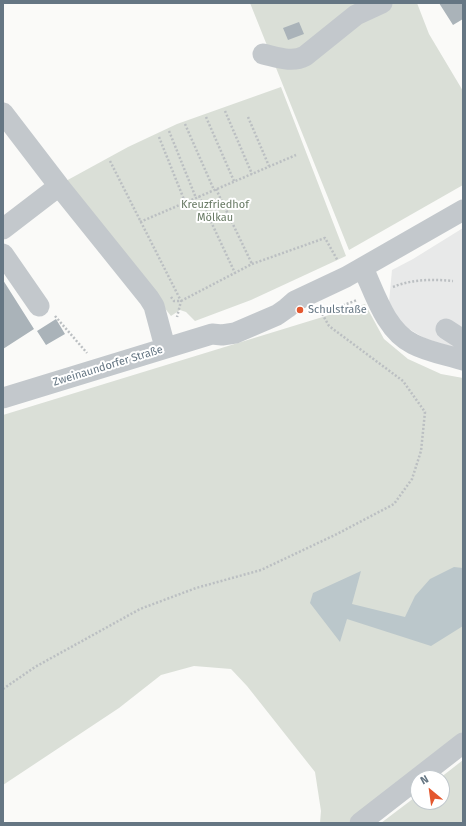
<!DOCTYPE html>
<html>
<head>
<meta charset="utf-8">
<style>
	body { margin:0 }
	#map { position:relative; width:466px; height:826px; overflow:hidden; background:#fafaf8; font-family:"Fira Sans",sans-serif }
	canvas { display:block }
	.frame { position:absolute; inset:0; border:4px solid #657683; pointer-events:none }
	.north { position:absolute; left:410px; top:770px; width:40px; height:40px; box-sizing:border-box; background:#fff; border:1px solid #c1c8cd; border-radius:50%; rotate:331deg; font-size:11px; font-weight:700; line-height:16px; text-align:center; color:#657683 }
	.north::after { content:''; display:block; margin:auto; width:14px; height:18px; background:#e4572e; clip-path:polygon(50% 0,100% 100%,50% 72%,0 100%) }
</style>
</head>
<body>
<div id="map">
<canvas width="466" height="826"></canvas>
<div class="frame"></div>
<div class="north">N</div>
</div>
<script>
const ctx = document.querySelector('canvas').getContext('2d');
ctx.lineJoin = 'round';
function fill(path, color) {
  ctx.fillStyle = color;
  ctx.fill(path, 'evenodd');
}
function stroke(path, color, width, dash) {
  ctx.strokeStyle = color;
  ctx.lineWidth = width;
  ctx.lineCap = dash ? 'butt' : 'round';
  ctx.setLineDash(dash || []);
  ctx.stroke(path);
}
function write(font, color, halo, rows, align = 'center') {
  ctx.font = font + ' "Fira Sans",sans-serif';
  ctx.lineWidth = 4;
  ctx.setLineDash([]);
  ctx.textBaseline = 'middle';
  ctx.strokeStyle = halo;
  ctx.fillStyle = color;
  for (const [text, x, y, turn = 0] of rows) {
    ctx.save();
    ctx.translate(x, y);
    ctx.rotate((+turn || 0) * Math.PI / 180);
    ctx.textAlign = isNaN(turn) ? turn : align;
    if (halo) ctx.strokeText(text, 0, 0);
    ctx.fillText(text, 0, 0);
    ctx.restore();
  }
}
fill(new Path2D(`
	M 463,228 L 463,351 L 424,338 L 401,324 L 389,302 L 392,270 L 413,259 Z`), '#e8e9e9');
fill(new Path2D(`
	M 250,3 L 417,3 L 429,34 L 463,91 L 463,185 L 349,250 Z
	M 281,87 L 346,256 L 251,300 L 195,321 L 186,312 L 180,310 L 171,316 L 64,182 L 128,147 L 177,124 Z
	M 365,304 L 384,339 L 408,359 L 441,374 L 463,378 L 463,734 L 348,823 L 320,823 L 321,811 L 315,772 L 247,686 L 231,669 L 194,666 L 161,675 L 119,708 L 3,785 L 3,415 Z
	M 463,760 L 463,823 L 381,823 L 418,795 L 418,802 L 442,802 L 442,778 L 440,778 Z`), '#dadfd7');
fill(new Path2D(`
	M 454,567 L 463,568 L 463,626 L 431,646 L 347,619 L 340,642 L 310,603 L 313,593 L 361,571 L 352,604 L 405,617 L 415,596 L 430,579 Z`), '#bbc7cb');
fill(new Path2D(`
	M 439,3 L 463,3 L 463,19 L 453,25 Z
	M 299,22 L 304,34 L 288,40 L 283,28 Z
	M 3,280 L 34,329 L 3,349 Z
	M 56,319 L 65,334 L 46,345 L 37,331 Z`), '#aab3b9');
stroke(new Path2D(`
	M 225,111 L 252,174
	M 206,117 L 234,181
	M 248,117 L 269,166
	M 185,124 L 214,190
	M 169,131 L 196,198
	M 159,137 L 185,202
	M 110,161 L 181,301 L 177,317
	M 216,189 L 252,264
	M 199,196 L 235,273
	M 140,222 L 296,155
	M 393,287 C 412,279 433,279 453,281
	M 171,297 L 174,301 L 181,301 L 252,264 L 325,238 L 338,261
	M 321,309 L 326,312 L 357,300
	M 55,316 L 87,353
	M 3,689 L 35,667 L 140,609 L 196,588 L 261,570 L 337,534 L 394,504 L 412,479 L 421,451 L 425,412 L 403,381 L 329,326 L 320,310`), '#bbbfc2', 2.5, [2, 2]);
stroke(new Path2D(`
	M 263,54 C 277,57 292,63 305,56 L 356,15 L 382,3
	M 3,113 L 59,186 L 149,298 L 154,306 L 165,347
	M 3,229 L 59,186
	M 3,254 L 39,306
	M 363,268 C 375,294 386,331 413,344 C 428,352 447,355 463,360
	M 446,329 L 463,340
	M 3,398 L 212,334 L 222,335 L 235,333 L 277,315 L 287,308 L 295,301 L 346,277 L 463,210
	M 418,778 L 463,743
	M 360,823 L 418,778`), '#c3c8cc', 21);
for (const [x, y, r, color] of [
	[300,310,4,"#e4572e"]
]) {
  const dot = new Path2D();
  dot.arc(x, y, r, 0, 2 * Math.PI);
  ctx.fillStyle = color;
  ctx.fill(dot);
  stroke(dot, '#fff', 1.5);
}
write('11px', '#687a64', '#fff', [
	["Kreuzfriedhof",215,205],
	["Mölkau",215,218]
]);
write('11px', '#657683', '#fff', [
	["Schulstraße",308,310]
], 'left');
write('11px', '#657683', '#fff', [
	["Zweinaundorfer Straße",108,366,-17]
]);
</script>
</body>
</html>
